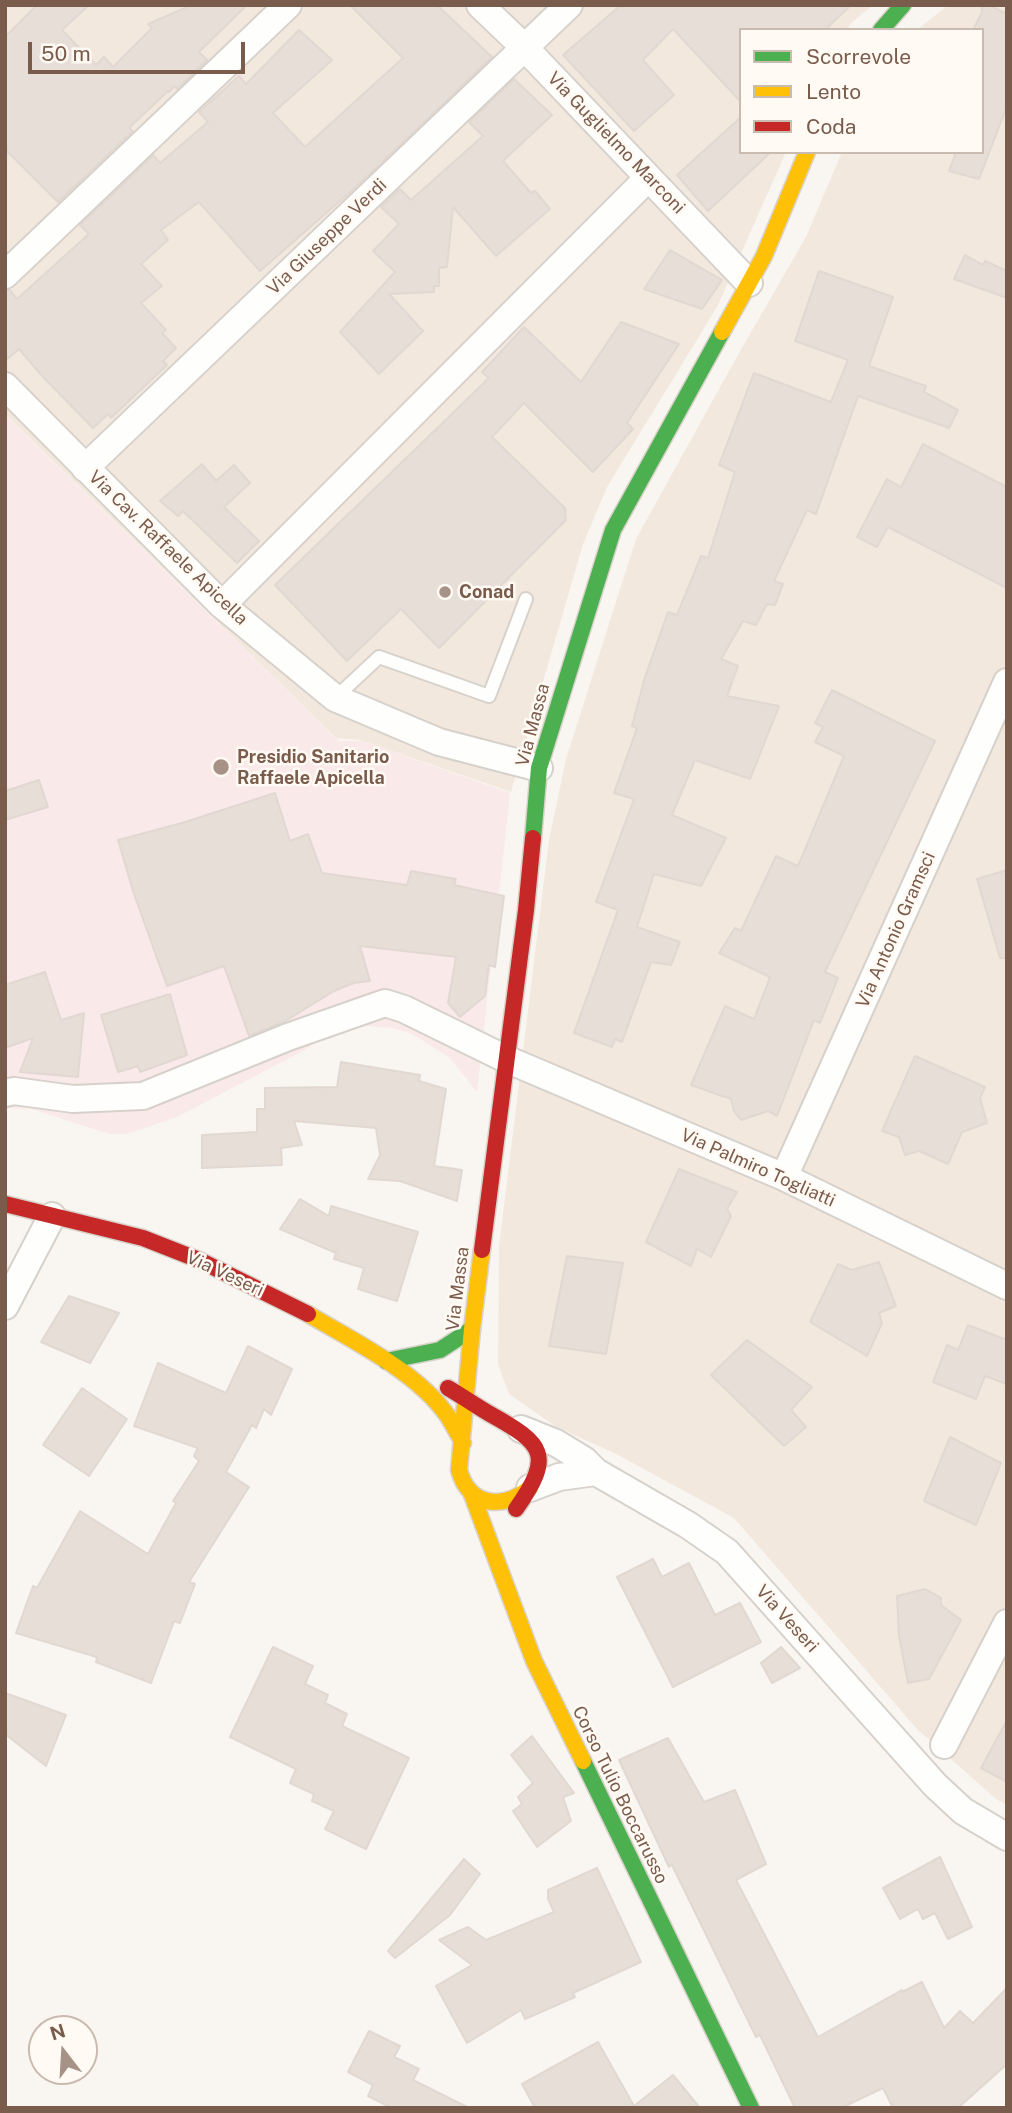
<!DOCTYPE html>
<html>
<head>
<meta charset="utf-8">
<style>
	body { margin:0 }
	#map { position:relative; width:1012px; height:2113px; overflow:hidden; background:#f9f5f0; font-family:"Public Sans",sans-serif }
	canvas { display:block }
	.frame { position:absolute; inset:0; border:7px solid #7a5c4d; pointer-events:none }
	.legend { position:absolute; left:739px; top:28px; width:245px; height:126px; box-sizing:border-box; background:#fffaf3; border:2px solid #cabbb1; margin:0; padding:9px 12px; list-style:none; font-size:21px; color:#7a5c4d }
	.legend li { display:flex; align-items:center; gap:14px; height:35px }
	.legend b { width:35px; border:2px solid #cabbb1 }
	.north { position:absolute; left:28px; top:2015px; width:70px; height:70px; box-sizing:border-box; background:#fffaf3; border:2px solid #cabbb1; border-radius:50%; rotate:343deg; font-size:19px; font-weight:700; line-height:28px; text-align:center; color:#7a5c4d }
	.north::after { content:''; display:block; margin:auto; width:24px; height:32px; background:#a69286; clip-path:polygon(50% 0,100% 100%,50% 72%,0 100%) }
	.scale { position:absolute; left:28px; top:42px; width:217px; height:32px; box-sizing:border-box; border:4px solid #7a5c4d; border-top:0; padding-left:9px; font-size:21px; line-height:24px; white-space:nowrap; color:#7a5c4d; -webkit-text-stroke:5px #fffaf3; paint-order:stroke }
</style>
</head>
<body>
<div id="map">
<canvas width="1012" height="2113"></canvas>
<div class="frame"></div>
<ul class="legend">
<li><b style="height:9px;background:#4caf50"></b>Scorrevole</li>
<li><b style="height:9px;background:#ffc107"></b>Lento</li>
<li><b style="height:9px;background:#c62828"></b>Coda</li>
</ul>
<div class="north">N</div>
<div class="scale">50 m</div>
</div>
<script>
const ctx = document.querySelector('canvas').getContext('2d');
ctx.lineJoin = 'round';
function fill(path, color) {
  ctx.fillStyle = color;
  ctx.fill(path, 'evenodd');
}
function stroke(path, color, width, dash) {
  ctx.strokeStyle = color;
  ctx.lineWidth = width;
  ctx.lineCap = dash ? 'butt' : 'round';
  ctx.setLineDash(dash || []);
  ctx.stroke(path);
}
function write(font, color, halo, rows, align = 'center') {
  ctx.font = font + ' "Public Sans",sans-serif';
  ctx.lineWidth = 5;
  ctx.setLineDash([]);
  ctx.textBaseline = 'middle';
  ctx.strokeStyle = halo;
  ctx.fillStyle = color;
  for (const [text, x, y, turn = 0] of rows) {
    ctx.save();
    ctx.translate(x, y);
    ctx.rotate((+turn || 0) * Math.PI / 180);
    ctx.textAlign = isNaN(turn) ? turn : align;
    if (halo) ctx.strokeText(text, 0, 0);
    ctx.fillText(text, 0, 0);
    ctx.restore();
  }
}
fill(new Path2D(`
	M 5,5 L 873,5 L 851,23 L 847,30 L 741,30 L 741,152 L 786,152 L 717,307 L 607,487 L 583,544 L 511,792 L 360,740 L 336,738 L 5,414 Z
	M 948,5 L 1007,5 L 1007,1805 L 996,1799 L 917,1729 L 734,1518 L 618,1455 L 555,1426 L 509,1394 L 498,1364 L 499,1247 L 549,840 L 566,759 L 636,539 L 739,353 L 806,237 L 842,152 L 982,152 L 982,30 L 917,30 Z`), '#f2e8de');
fill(new Path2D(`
	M 5,415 L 339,741 L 362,741 L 510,793 L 477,1092 L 450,1058 L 422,1040 L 407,1032 L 392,1028 L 359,1025 L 328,1035 L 301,1052 L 177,1117 L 127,1134 L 109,1134 L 32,1109 L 5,1108 Z`), '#fae9e9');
const building = new Path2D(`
	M 37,5 L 89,5 L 62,30 L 96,65 L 104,57 L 113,67 L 152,28 L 148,24 L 192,5 L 247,5 L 199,52 L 207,60 L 177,89 L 175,86 L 169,92 L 168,91 L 129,128 L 133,131 L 58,202 L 5,149 L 5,37 Z
	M 350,5 L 437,5 L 492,57 L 357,186 L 260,271 L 199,202 L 161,230 L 168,240 L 141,264 L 162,286 L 141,303 L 166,330 L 162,333 L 176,348 L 163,361 L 167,365 L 111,418 L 108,414 L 93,428 L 43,377 L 19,349 L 5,361 L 5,290 L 10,290 L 17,299 L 89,234 L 80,225 L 153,155 L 160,163 L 208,122 L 199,112 L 239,76 L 246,84 L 299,30 L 332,60 L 273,113 L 305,147 L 403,58 Z
	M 621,5 L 851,5 L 825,30 L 741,30 L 741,102 L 673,29 L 643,60 L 674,95 L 634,131 L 563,55 Z
	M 982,5 L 989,5 L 1007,14 L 1007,106 L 979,179 L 949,171 L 956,152 L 982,152 L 982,30 L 973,30 L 982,12 Z
	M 514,79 L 552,115 L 503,161 L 531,193 L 535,191 L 550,209 L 496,256 L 453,207 L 447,267 L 439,268 L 439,286 L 434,286 L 434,292 L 389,294 L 423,331 L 379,374 L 340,332 L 395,272 L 373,251 L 399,224 L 381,207 L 400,189 L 411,200 L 483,136 L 469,122 Z
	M 741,117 L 741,152 L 771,152 L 708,211 L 677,175 Z
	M 670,250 L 722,280 L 702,309 L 644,289 Z
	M 965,255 L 983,265 L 985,261 L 1007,271 L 1007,298 L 954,279 Z
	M 819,271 L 893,297 L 869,366 L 926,386 L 924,392 L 958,410 L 949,428 L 858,396 L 816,514 L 807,510 L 774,581 L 783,584 L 775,605 L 767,604 L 756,625 L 743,621 L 721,659 L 738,666 L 727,696 L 779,706 L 750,779 L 695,760 L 672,815 L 726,838 L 701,886 L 654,874 L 637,927 L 680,942 L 671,965 L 651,962 L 622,1042 L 615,1039 L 612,1047 L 574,1033 L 618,910 L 596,902 L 634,799 L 614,793 L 637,728 L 632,726 L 645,677 L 668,612 L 677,615 L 701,556 L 708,558 L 735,472 L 719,465 L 754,373 L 831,402 L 848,360 L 795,341 Z
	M 621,322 L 679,344 L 627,423 L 633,429 L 593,472 L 524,403 L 492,437 L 565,508 L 566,520 L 439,648 L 401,609 L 347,661 L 275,585 L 489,378 L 482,372 L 524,327 L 581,382 Z
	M 923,444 L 1007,487 L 1007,588 L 888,527 L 877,547 L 857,537 L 887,479 L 901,487 Z
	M 202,464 L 216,481 L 234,465 L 250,483 L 224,507 L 259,541 L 237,563 L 183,511 L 178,516 L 160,501 Z
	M 832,690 L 935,741 L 825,972 L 838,978 L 820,1023 L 814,1020 L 777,1116 L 768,1111 L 741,1120 L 734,1111 L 731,1099 L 691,1085 L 725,1006 L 754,1019 L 770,977 L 719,953 L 735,928 L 741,931 L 776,856 L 798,866 L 844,756 L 815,742 L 823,727 L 815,723 Z
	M 39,780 L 48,807 L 5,820 L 5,791 Z
	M 275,793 L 290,841 L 308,834 L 322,873 L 407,885 L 411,871 L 456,879 L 454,885 L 504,896 L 495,967 L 489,965 L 485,996 L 460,1017 L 448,1003 L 456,957 L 360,946 L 370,981 L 354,983 L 334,991 L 284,1022 L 249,1036 L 224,966 L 167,986 L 133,891 L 118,840 L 182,823 Z
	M 1007,870 L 1007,958 L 1000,958 L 977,879 Z
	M 45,972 L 61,1020 L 84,1013 L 78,1077 L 20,1072 L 33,1038 L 5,1048 L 5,985 Z
	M 170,994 L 187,1055 L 140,1072 L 138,1066 L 118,1072 L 101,1015 Z
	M 915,1056 L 985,1087 L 980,1098 L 987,1123 L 962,1132 L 948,1164 L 919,1151 L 905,1155 L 899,1137 L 882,1131 Z
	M 341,1062 L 420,1075 L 419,1081 L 446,1089 L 434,1166 L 462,1170 L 457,1201 L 400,1181 L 368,1179 L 380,1155 L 376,1128 L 294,1121 L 302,1145 L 281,1148 L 282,1165 L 202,1168 L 202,1135 L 257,1132 L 257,1109 L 265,1109 L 265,1088 L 337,1087 Z
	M 679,1169 L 737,1192 L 727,1209 L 731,1216 L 711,1257 L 697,1249 L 691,1266 L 646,1242 Z
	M 300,1199 L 329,1216 L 331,1206 L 418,1232 L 397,1301 L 358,1289 L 364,1268 L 334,1259 L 336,1253 L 280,1229 Z
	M 567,1256 L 623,1263 L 606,1354 L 549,1346 Z
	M 879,1262 L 896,1306 L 879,1313 L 882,1323 L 867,1356 L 810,1322 L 838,1264 L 852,1270 Z
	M 69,1296 L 119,1313 L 90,1363 L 41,1342 Z
	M 968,1325 L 1007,1340 L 1007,1384 L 985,1376 L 976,1399 L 933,1382 L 947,1345 L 958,1350 Z
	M 747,1340 L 812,1387 L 791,1410 L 806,1427 L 784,1446 L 711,1375 Z
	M 248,1346 L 292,1369 L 271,1415 L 264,1409 L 256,1428 L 252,1425 L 226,1472 L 249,1487 L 189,1582 L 195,1584 L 180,1623 L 174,1621 L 151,1683 L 96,1662 L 97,1657 L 16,1633 L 33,1586 L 37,1588 L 80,1511 L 148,1554 L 176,1503 L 173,1501 L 199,1461 L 194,1456 L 198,1448 L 134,1426 L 158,1363 L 226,1393 Z
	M 82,1388 L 127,1419 L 89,1476 L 43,1445 Z
	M 950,1437 L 1001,1463 L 976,1525 L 924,1501 Z
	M 653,1559 L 662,1577 L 689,1563 L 715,1615 L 740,1603 L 761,1642 L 673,1687 L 617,1577 Z
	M 925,1589 L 941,1598 L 941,1605 L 961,1620 L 929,1679 L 908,1683 L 899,1636 L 897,1596 Z
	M 273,1647 L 313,1666 L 305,1684 L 328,1695 L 325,1703 L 347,1714 L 342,1726 L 409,1758 L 366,1849 L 325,1829 L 334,1811 L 312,1801 L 314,1794 L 290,1783 L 296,1769 L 230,1737 Z
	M 781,1647 L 800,1668 L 772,1683 L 761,1663 Z
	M 5,1693 L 66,1715 L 46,1766 L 5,1734 Z
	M 1007,1720 L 1007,1782 L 981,1768 Z
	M 532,1736 L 574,1793 L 563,1797 L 571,1821 L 537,1847 L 513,1811 L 522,1804 L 518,1797 L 533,1783 L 511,1755 Z
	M 668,1738 L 704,1802 L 735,1790 L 766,1864 L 736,1880 L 818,2037 L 902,1990 L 902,1992 L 922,1982 L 944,2028 L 960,2011 L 973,2023 L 1007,1988 L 1007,2064 L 958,2108 L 893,2108 L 883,2088 L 841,2108 L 795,2108 L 760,2035 L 756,2037 L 672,1865 L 669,1867 L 619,1760 Z
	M 940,1857 L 972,1927 L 948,1939 L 935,1913 L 923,1919 L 918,1909 L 900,1919 L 883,1888 Z
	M 464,1859 L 480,1874 L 450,1915 L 395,1958 L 388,1951 Z
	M 597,1868 L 641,1962 L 573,1993 L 575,1997 L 525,2019 L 521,2010 L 467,2043 L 436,1986 L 472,1965 L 439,1940 L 468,1927 L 486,1940 L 554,1912 L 548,1899 L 548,1890 Z
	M 369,2031 L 400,2046 L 394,2057 L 419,2069 L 413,2080 L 469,2108 L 392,2108 L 368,2096 L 373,2085 L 348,2072 Z
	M 598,2042 L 634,2106 L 673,2075 L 700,2108 L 535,2108 L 522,2084 Z`);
fill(building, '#e6ded7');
stroke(building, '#e2d8d2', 2);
const lane = new Path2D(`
	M 335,698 L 379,657 L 489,696 L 526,599`);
const street = new Path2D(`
	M 480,5 L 525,48 L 749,283
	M 5,275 L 288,5
	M 5,386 L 222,605 L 335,698 L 439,742 L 539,768
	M 85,468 L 569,5
	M 222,605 L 648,178
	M 5,1093 L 14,1091 L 73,1099 L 143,1096 L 288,1037 L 385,1003 L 404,1009 L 506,1059 L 784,1177 L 1007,1286
	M 784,1177 L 1007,682
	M 5,1306 L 52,1216
	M 521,1429 L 556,1443 L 584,1460 L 596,1472 L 688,1525 L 727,1552 L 935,1785 L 963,1811 L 1007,1837
	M 530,1488 L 559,1477 L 596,1472
	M 944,1745 L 1007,1623`);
const fast = new Path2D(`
	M 881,30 L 903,5
	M 533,838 L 539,768 L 613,530 L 722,332
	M 386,1361 L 440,1350 L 472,1329
	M 583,1761 L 751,2108`);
const slow = new Path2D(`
	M 722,332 L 764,256 L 807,152
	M 482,1250 L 472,1329 L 459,1470 C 469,1507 503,1510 530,1488
	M 308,1314 C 353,1341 416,1371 447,1415 C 453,1424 458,1434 463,1443
	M 471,1492 L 534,1661 L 583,1761`);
const jam = new Path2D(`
	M 5,1204 L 143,1238 L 199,1260 L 308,1314
	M 482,1250 L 526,910 L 533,838
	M 448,1388 C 462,1396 476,1406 490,1414 C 544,1444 554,1455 516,1509`);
stroke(lane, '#d7d1cb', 16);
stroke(street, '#d7d1cb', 30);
stroke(fast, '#d9d2cb', 19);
stroke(slow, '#d9d2cb', 19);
stroke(jam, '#d9d2cb', 19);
stroke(lane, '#fefefd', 12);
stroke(street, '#fefefd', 26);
stroke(fast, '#4caf50', 16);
stroke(slow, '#ffc107', 16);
stroke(jam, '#c62828', 16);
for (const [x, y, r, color] of [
	[445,592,7,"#a69286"],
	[221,767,9,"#a69286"]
]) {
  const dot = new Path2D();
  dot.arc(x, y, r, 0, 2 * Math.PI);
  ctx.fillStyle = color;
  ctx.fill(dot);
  stroke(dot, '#fffaf3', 2.5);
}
write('18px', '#7a5c4d', '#fffaf3', [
	["Via Guglielmo Marconi",616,143,46],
	["Via Giuseppe Verdi",327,237,-44],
	["Via Cav. Raffaele Apicella",168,548,44],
	["Via Massa",533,725,-75],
	["Via Antonio Gramsci",896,930,-66],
	["Via Palmiro Togliatti",758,1168,24],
	["Via Veseri",225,1274,25],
	["Via Massa",458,1289,-83],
	["Via Veseri",787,1619,48],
	["Corso Tulio Boccarusso",620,1795,64]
]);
write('bold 18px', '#7a5c4d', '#fffaf3', [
	["Conad",459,592],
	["Presidio Sanitario",237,757],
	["Raffaele Apicella",237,778]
], 'left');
</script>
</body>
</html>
